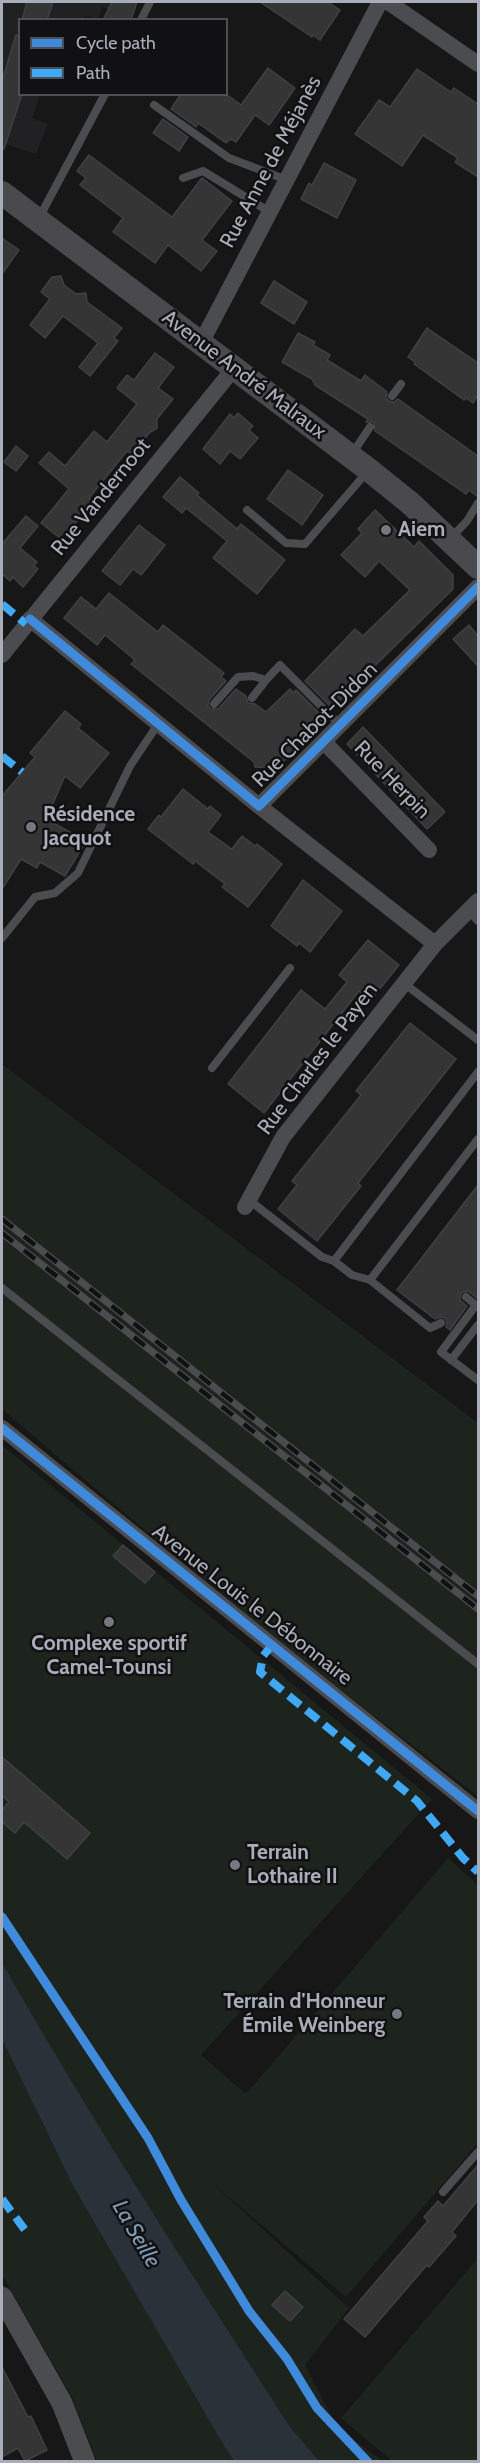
<!DOCTYPE html>
<html>
<head>
<meta charset="utf-8">
<style>
	body { margin:0 }
	#map { position:relative; width:480px; height:2463px; overflow:hidden; background:#171717; font-family:Cabin,sans-serif }
	canvas { display:block }
	.frame { position:absolute; inset:0; border:3px solid #a8adb8; pointer-events:none }
	.legend { position:absolute; left:18px; top:18px; width:210px; height:78px; box-sizing:border-box; background:#111113; border:2px solid #4d4f55; margin:0; padding:8px 10px; list-style:none; font-size:18px; color:#a8adb8 }
	.legend li { display:flex; align-items:center; gap:12px; height:30px }
	.legend b { width:30px; border:2px solid #4d4f55 }
</style>
</head>
<body>
<div id="map">
<canvas width="480" height="2463"></canvas>
<div class="frame"></div>
<ul class="legend">
<li><b style="height:8px;background:#408adc"></b>Cycle path</li>
<li><b style="height:8px;background:#3fa9f5"></b>Path</li>
</ul>
</div>
<script>
const ctx = document.querySelector('canvas').getContext('2d');
ctx.lineJoin = 'round';
function fill(path, color) {
  ctx.fillStyle = color;
  ctx.fill(path, 'evenodd');
}
function stroke(path, color, width, dash) {
  ctx.strokeStyle = color;
  ctx.lineWidth = width;
  ctx.lineCap = dash ? 'butt' : 'round';
  ctx.setLineDash(dash || []);
  ctx.stroke(path);
}
function write(font, color, halo, rows, align = 'center') {
  ctx.font = font + ' Cabin,sans-serif';
  ctx.lineWidth = 5;
  ctx.setLineDash([]);
  ctx.textBaseline = 'middle';
  ctx.strokeStyle = halo;
  ctx.fillStyle = color;
  for (const [text, x, y, turn = 0] of rows) {
    ctx.save();
    ctx.translate(x, y);
    ctx.rotate((+turn || 0) * Math.PI / 180);
    ctx.textAlign = isNaN(turn) ? turn : align;
    if (halo) ctx.strokeText(text, 0, 0);
    ctx.fillText(text, 0, 0);
    ctx.restore();
  }
}
fill(new Path2D(`
	M 2,2 L 113,2 L 110,10 L 102,7 L 98,19 L 85,16 L 83,20 L 20,20 L 20,94 L 40,95 L 32,118 L 48,124 L 36,154 L 2,143 Z`), '#212123');
fill(new Path2D(`
	M 2,1064 L 478,1423 L 478,1796 C 315,1672 157,1542 2,1409 Z
	M 2,1445 L 432,1799 L 201,2055 L 246,2094 L 448,1858 L 478,1885 L 478,2143 L 346,2297 L 210,2181 L 349,2308 L 305,2365 L 337,2427 L 382,2461 L 319,2461 L 290,2427 L 140,2193 L 47,2044 L 2,1963 Z
	M 2,2039 L 72,2184 L 234,2461 L 97,2461 L 71,2395 L 2,2275 Z
	M 478,2258 L 478,2461 L 392,2461 L 341,2418 Z`), '#1d241e');
fill(new Path2D(`
	M 2,1963 C 92,2122 192,2274 290,2427 L 319,2461 L 234,2461 L 223,2444 L 72,2184 L 2,2039 Z`), '#2a3239');
const building = new Path2D(`
	M 27,2 L 53,2 L 47,20 L 22,20 Z
	M 112,2 L 137,2 L 131,20 L 103,20 Z
	M 260,2 L 328,2 L 340,10 L 320,40 L 313,35 L 312,37 Z
	M 16,35 L 20,36 L 20,94 L 22,94 L 4,149 L 2,148 L 2,81 Z
	M 268,68 L 295,88 L 269,125 L 255,115 L 236,142 L 231,139 L 226,143 L 198,123 L 196,127 L 171,109 L 181,94 L 226,94 L 241,105 Z
	M 417,69 L 451,92 L 454,88 L 478,104 L 478,177 L 455,162 L 458,158 L 423,135 L 402,166 L 355,134 L 379,100 L 390,107 Z
	M 163,119 L 188,137 L 179,151 L 153,133 Z
	M 89,155 L 172,217 L 202,178 L 232,201 L 202,240 L 217,251 L 201,271 L 168,245 L 155,263 L 113,232 L 123,218 L 80,185 L 86,178 L 77,171 Z
	M 324,163 L 356,180 L 337,218 L 301,199 L 309,183 L 312,185 Z
	M 2,238 L 19,250 L 2,274 Z
	M 61,276 L 64,285 L 76,294 L 86,293 L 87,302 L 122,328 L 114,338 L 118,341 L 90,376 L 79,367 L 98,343 L 63,316 L 45,338 L 30,325 L 50,299 L 41,292 L 52,277 Z
	M 274,281 L 307,302 L 294,324 L 261,303 Z
	M 427,328 L 478,363 L 478,395 L 473,403 L 466,398 L 464,400 L 414,364 L 415,362 L 408,357 Z
	M 298,333 L 315,342 L 313,345 L 330,355 L 327,360 L 361,381 L 365,375 L 387,392 L 386,398 L 389,401 L 394,402 L 398,399 L 478,456 L 478,497 L 469,490 L 466,494 L 375,431 L 374,422 L 366,422 L 368,419 L 315,385 L 312,379 L 282,362 Z
	M 155,353 L 174,367 L 158,388 L 173,399 L 157,419 L 157,428 L 149,433 L 132,455 L 127,451 L 89,498 L 93,501 L 70,530 L 71,547 L 41,523 L 69,489 L 39,463 L 49,452 L 65,466 L 94,431 L 107,442 L 137,404 L 117,388 L 127,375 L 134,380 Z
	M 238,413 L 253,426 L 249,430 L 258,438 L 240,459 L 230,451 L 220,464 L 203,449 L 230,414 L 234,418 Z
	M 16,446 L 28,456 L 16,471 L 4,462 Z
	M 288,470 L 323,495 L 302,525 L 267,499 Z
	M 180,477 L 199,493 L 197,495 L 237,529 L 241,524 L 285,560 L 257,594 L 213,558 L 227,541 L 186,508 L 182,513 L 163,497 Z
	M 375,510 L 414,547 L 419,541 L 453,575 L 453,589 L 332,708 L 305,681 L 355,629 L 363,636 L 410,590 L 379,561 L 365,577 L 341,555 L 362,533 L 358,529 Z
	M 26,516 L 38,526 L 20,548 L 37,562 L 34,566 L 38,569 L 23,587 L 13,577 L 10,581 L 2,574 L 2,544 Z
	M 139,525 L 165,545 L 141,575 L 133,569 L 120,585 L 102,571 Z
	M 109,593 L 158,632 L 163,625 L 224,673 L 221,677 L 226,681 L 209,700 L 208,705 L 210,709 L 218,709 L 236,689 L 246,696 L 248,703 L 255,704 L 266,712 L 290,689 L 294,693 L 296,690 L 323,717 L 321,720 L 323,721 L 277,768 L 255,767 L 254,762 L 131,664 L 135,660 L 105,635 L 97,645 L 64,618 L 81,597 L 96,609 Z
	M 469,625 L 478,636 L 478,666 L 453,639 Z
	M 65,711 L 81,724 L 78,728 L 109,753 L 80,788 L 65,776 L 46,819 L 86,841 L 65,876 L 40,862 L 37,868 L 21,859 L 2,889 L 2,796 L 35,757 L 30,753 Z
	M 363,727 L 445,812 L 427,829 L 347,744 Z
	M 183,789 L 208,809 L 210,806 L 221,815 L 208,832 L 232,849 L 242,836 L 255,846 L 257,844 L 282,864 L 248,907 L 222,887 L 225,884 L 195,861 L 193,864 L 148,829 L 159,815 L 161,817 Z
	M 303,880 L 342,911 L 310,952 L 299,943 L 297,946 L 271,926 Z
	M 368,940 L 399,965 L 370,1001 L 359,991 L 264,1113 L 228,1084 L 301,990 L 325,1009 L 347,982 L 339,975 Z
	M 410,1023 L 456,1059 L 358,1183 L 361,1186 L 317,1241 L 278,1209 L 297,1185 L 292,1181 L 361,1095 L 356,1091 Z
	M 478,1185 L 478,1299 L 468,1291 L 461,1293 L 460,1300 L 467,1306 L 450,1330 L 446,1327 L 447,1323 L 445,1318 L 441,1317 L 435,1319 L 397,1290 Z
	M 123,1545 L 155,1572 L 145,1583 L 113,1556 Z
	M 2,1757 L 90,1833 L 67,1859 L 24,1822 L 15,1833 L 2,1822 L 2,1810 L 9,1802 L 2,1795 Z
	M 478,2165 L 478,2200 L 452,2232 L 456,2236 L 429,2267 L 427,2265 L 365,2337 L 344,2319 L 428,2221 L 424,2217 L 438,2201 L 443,2206 Z
	M 285,2291 L 303,2307 L 290,2321 L 272,2305 Z
	M 2,2367 L 28,2417 L 31,2416 L 47,2450 L 25,2461 L 18,2448 L 2,2457 Z`);
fill(building, '#353536');
stroke(building, '#3f4043', 1.5);
stroke(new Path2D(`
	M 141,20 L 150,2
	M 154,105 L 229,158 L 287,180
	M 183,178 L 203,171 L 270,212
	M 39,218 L 105,94
	M 392,396 L 401,384
	M 352,454 L 370,427
	M 247,510 L 286,543 L 305,544 L 367,472
	M 450,539 L 467,521 L 478,503
	M 252,698 L 266,680
	M 214,704 L 238,677 L 253,676 L 266,680 L 280,665 L 340,725
	M 469,911 L 478,921
	M 2,938 L 35,897 L 55,893 L 78,873 L 130,766 L 158,724
	M 405,984 L 478,1040
	M 212,1068 L 290,968
	M 478,1072 L 334,1261 L 352,1275 L 370,1280 L 478,1139
	M 249,1200 L 322,1257 L 334,1261
	M 370,1280 L 430,1328 L 441,1323
	M 2,1288 L 478,1664
	M 466,1297 L 476,1305 L 441,1352 L 478,1380
	M 451,1360 L 478,1325
	M 443,2192 L 478,2152`), '#4b4c50', 8);
stroke(new Path2D(`
	M 388,2 L 478,64
	M 201,343 L 380,2
	M 30,619 L 259,806 L 478,587
	M 2,655 L 235,367
	M 324,742 L 429,850
	M 259,806 L 435,944
	M 245,1207 L 283,1137 L 435,944 L 478,901
	M 2,1428 L 478,1811`), '#4b4c50', 16);
stroke(new Path2D(`
	M 2,2297 L 62,2403 L 85,2462`), '#4b4c50', 21);
stroke(new Path2D(`
	M 2,193 L 369,470 L 410,503 L 478,567`), '#4a4a4e', 24);
const rail = new Path2D(`
	M 2,1219 L 478,1596
	M 2,1233 L 478,1609`);
stroke(rail, '#4b4c4f', 7);
stroke(rail, '#111113', 4.5, [14]);
stroke(new Path2D(`
	M 2,604 L 26,624
	M 2,756 L 22,772
	M 273,1644 L 263,1656 L 260,1672 L 417,1801 L 463,1858 L 478,1872
	M 2,2199 L 28,2234`), '#3fa9f5', 8, [15, 8]);
stroke(new Path2D(`
	M 30,619 L 259,806 L 478,587
	M 2,1428 L 478,1811
	M 2,1917 L 148,2138 L 181,2200 L 249,2311 L 287,2359 L 317,2408 L 368,2462`), '#408adc', 9);
for (const [x, y, r, color] of [
	[386,530,6,"#757880"],
	[31,827,6,"#757880"],
	[109,1622,6,"#757880"],
	[235,1865,6,"#757880"],
	[397,2014,6,"#757880"]
]) {
  const dot = new Path2D();
  dot.arc(x, y, r, 0, 2 * Math.PI);
  ctx.fillStyle = color;
  ctx.fill(dot);
  stroke(dot, '#111113', 2);
}
write('21px', '#a8adb8', '#111113', [
	["Rue Anne de Méjanès",271,162,-62],
	["Avenue André Malraux",244,375,37],
	["Rue Vandernoot",101,497,-51],
	["Rue Chabot-Didon",315,725,-45],
	["Rue Herpin",392,780,46],
	["Rue Charles le Payen",318,1059,-53],
	["Avenue Louis le Débonnaire",252,1605,38]
]);
write('bold 21px', '#a8adb8', '#111113', [
	["Aiem",398,530],
	["Résidence",43,815],
	["Jacquot",43,839],
	["Complexe sportif",109,1644,"center"],
	["Camel-Tounsi",109,1668,"center"],
	["Terrain",247,1853],
	["Lothaire II",247,1877],
	["Terrain d'Honneur",385,2002,"right"],
	["Émile Weinberg",385,2026,"right"]
], 'left');
write('italic 22px', '#7f9bb3', '#111113', [
	["La Seille",136,2234,60]
]);
</script>
</body>
</html>
